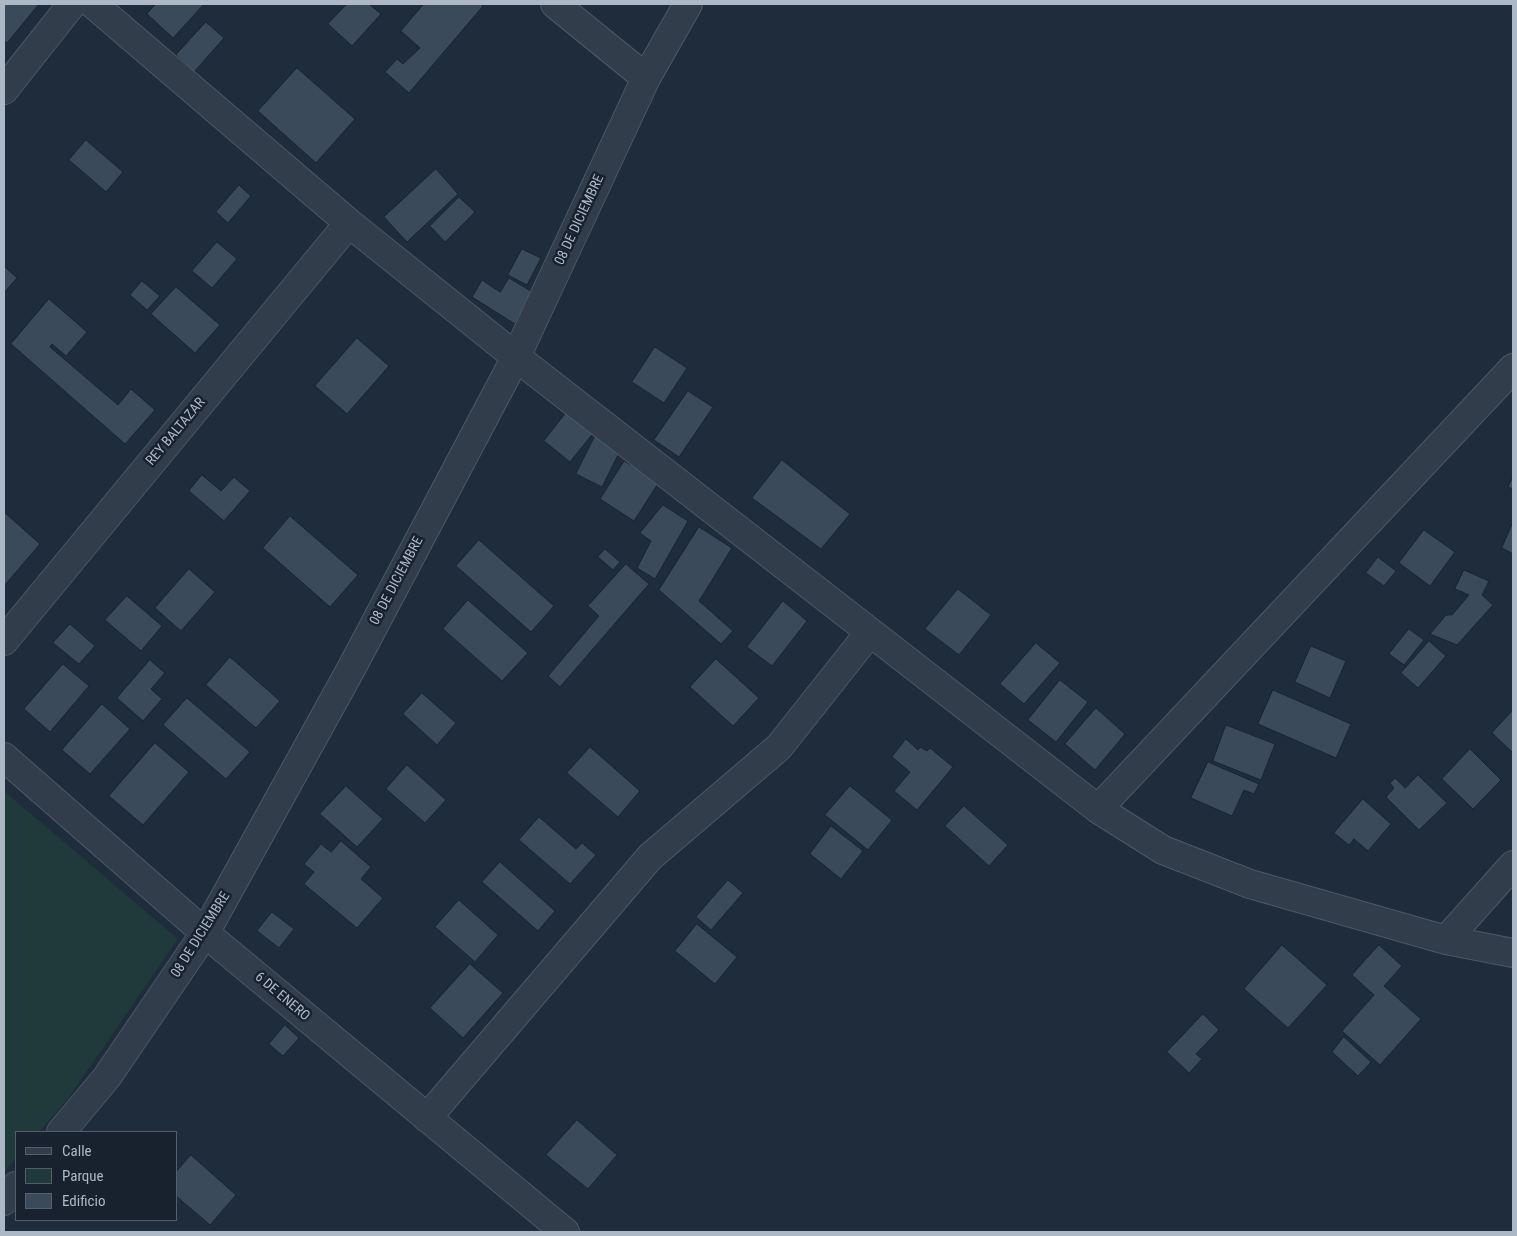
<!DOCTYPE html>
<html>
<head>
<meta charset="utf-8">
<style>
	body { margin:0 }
	#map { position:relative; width:1517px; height:1236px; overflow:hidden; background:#1e2c3b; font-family:"Roboto Condensed",sans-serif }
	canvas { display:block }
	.frame { position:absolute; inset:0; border:5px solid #adb8c7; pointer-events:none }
	.legend { position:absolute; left:15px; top:1131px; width:162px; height:90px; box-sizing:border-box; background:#18222f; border:1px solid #545e6c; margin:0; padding:6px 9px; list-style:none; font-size:15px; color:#adb8c7 }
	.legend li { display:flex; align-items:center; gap:10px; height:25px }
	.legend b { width:25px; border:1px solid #545e6c }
</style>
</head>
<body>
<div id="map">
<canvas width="1517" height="1236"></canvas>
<div class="frame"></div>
<ul class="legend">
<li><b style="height:6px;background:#323d4b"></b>Calle</li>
<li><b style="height:14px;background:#203a3c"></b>Parque</li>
<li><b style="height:14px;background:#3a4a5b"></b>Edificio</li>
</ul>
</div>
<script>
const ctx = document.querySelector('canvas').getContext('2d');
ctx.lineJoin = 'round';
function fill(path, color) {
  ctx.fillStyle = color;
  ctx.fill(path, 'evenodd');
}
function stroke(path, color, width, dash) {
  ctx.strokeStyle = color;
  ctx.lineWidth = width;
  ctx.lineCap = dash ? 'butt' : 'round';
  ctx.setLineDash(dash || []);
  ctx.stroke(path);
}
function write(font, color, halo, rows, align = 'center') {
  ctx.font = font + ' "Roboto Condensed",sans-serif';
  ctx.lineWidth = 5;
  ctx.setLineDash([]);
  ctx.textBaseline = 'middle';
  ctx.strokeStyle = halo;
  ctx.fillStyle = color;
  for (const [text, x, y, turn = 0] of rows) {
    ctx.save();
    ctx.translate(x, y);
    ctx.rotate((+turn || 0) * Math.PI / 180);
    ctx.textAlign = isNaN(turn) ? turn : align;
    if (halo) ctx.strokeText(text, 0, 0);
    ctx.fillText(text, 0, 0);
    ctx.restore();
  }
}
fill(new Path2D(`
	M 4,791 L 178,939 L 67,1100 L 39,1132 L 16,1132 L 16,1158 L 4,1173 Z`), '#203a3c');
const building = new Path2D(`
	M 4,4 L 39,4 L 7,43 L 4,41 Z
	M 156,4 L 204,4 L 173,38 L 147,14 Z
	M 347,4 L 369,4 L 381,14 L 352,46 L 328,24 Z
	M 424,4 L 481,4 L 483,6 L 409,93 L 385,72 L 397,59 L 403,64 L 420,48 L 401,31 Z
	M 206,22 L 224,38 L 194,72 L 176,55 Z
	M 297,68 L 355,119 L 316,163 L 258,111 Z
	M 86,140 L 123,172 L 106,192 L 69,160 Z
	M 436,169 L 458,194 L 407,242 L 384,217 Z
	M 239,185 L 251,196 L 228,223 L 216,212 Z
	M 459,197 L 475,212 L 445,242 L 430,226 Z
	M 217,242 L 237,259 L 212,288 L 192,271 Z
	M 522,249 L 541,258 L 527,285 L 508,275 Z
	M 4,266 L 17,278 L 4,293 Z
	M 509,278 L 534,293 L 515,324 L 472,297 L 482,280 L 500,292 Z
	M 142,281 L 160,296 L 147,310 L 130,295 Z
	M 176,287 L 220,325 L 195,353 L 151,314 Z
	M 49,299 L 87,332 L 66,356 L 52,344 L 50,347 L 118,405 L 131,389 L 155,410 L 125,444 L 11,344 Z
	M 357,338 L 389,366 L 347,414 L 315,386 Z
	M 655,347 L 687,368 L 664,403 L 632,382 Z
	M 688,391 L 713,407 L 679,457 L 654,440 Z
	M 573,404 L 599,426 L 570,462 L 544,441 Z
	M 597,432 L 623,445 L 602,487 L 576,474 Z
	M 637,456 L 659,482 L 634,521 L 600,499 L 624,461 L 631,465 Z
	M 782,460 L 850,514 L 821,549 L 752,498 Z
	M 202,475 L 221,491 L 234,477 L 250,491 L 224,521 L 189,491 Z
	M 1513,477 L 1513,489 L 1508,487 Z
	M 663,505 L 688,521 L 655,579 L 637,568 L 651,541 L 640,533 Z
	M 4,512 L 40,544 L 4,586 Z
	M 290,516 L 358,575 L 330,607 L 263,548 Z
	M 1513,522 L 1513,554 L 1502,548 Z
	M 699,527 L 732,548 L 699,601 L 733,631 L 721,644 L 659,590 Z
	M 1424,530 L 1455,552 L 1430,586 L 1399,563 Z
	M 479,540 L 554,606 L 531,632 L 456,566 Z
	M 605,549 L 620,562 L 613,570 L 598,557 Z
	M 1378,557 L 1396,571 L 1384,586 L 1366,573 Z
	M 626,564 L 649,584 L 560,687 L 548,676 L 599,616 L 588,606 Z
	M 189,569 L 215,592 L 181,631 L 155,608 Z
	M 1464,570 L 1489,581 L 1482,595 L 1493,605 L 1457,645 L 1430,634 L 1446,615 L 1452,615 L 1469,595 L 1455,589 Z
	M 958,589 L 991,615 L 959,655 L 925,629 Z
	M 127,596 L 162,626 L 141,651 L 105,620 Z
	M 468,600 L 528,653 L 502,681 L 443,629 Z
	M 783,601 L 807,621 L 772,666 L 747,647 Z
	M 70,624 L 95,646 L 79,664 L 53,643 Z
	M 1409,629 L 1424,640 L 1404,665 L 1389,654 Z
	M 1429,641 L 1446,656 L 1418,688 L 1401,673 Z
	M 1036,643 L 1060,663 L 1024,704 L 1000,684 Z
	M 1311,646 L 1346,661 L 1330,698 L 1295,682 Z
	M 230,657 L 280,701 L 256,728 L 206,685 Z
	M 716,659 L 759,698 L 733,726 L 690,687 Z
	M 150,660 L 165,673 L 151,689 L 162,699 L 143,721 L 117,698 Z
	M 63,664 L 89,686 L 50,732 L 24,709 Z
	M 1060,680 L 1088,702 L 1056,742 L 1028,720 Z
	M 1273,690 L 1351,724 L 1336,758 L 1258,724 Z
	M 422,693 L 456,723 L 437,745 L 403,714 Z
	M 187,698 L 250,752 L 226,779 L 163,725 Z
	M 102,704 L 130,729 L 90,774 L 62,750 Z
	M 1096,708 L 1125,734 L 1095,770 L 1065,744 Z
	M 1513,710 L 1513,753 L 1492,733 Z
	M 1226,725 L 1275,744 L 1261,780 L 1213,761 Z
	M 906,739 L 918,750 L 920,747 L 927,751 L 930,748 L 953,767 L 917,810 L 894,791 L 910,772 L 892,757 Z
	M 155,743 L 189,772 L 143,825 L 109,796 Z
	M 590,747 L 640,791 L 618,817 L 567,773 Z
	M 1470,749 L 1501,780 L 1473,809 L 1442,779 Z
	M 1208,762 L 1259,784 L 1254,794 L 1244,790 L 1232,816 L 1191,798 Z
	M 407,765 L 446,800 L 425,823 L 386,789 Z
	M 1418,775 L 1447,803 L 1419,830 L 1386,797 L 1394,788 L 1390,783 L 1395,778 L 1405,788 Z
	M 346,786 L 383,819 L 357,847 L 320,814 Z
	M 850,786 L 892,820 L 868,850 L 825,815 Z
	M 1363,799 L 1391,824 L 1368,851 L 1354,839 L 1349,845 L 1334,833 Z
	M 964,806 L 1008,845 L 989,866 L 945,826 Z
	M 539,817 L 576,849 L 582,843 L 596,855 L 570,884 L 519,840 Z
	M 831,826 L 863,851 L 841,879 L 810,854 Z
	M 341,841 L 371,867 L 361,879 L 383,898 L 357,928 L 304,884 L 314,872 L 304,864 L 321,844 L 331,852 Z
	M 500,862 L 555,911 L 538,931 L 482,882 Z
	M 728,880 L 743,893 L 711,930 L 696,917 Z
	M 459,900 L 498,935 L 475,962 L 435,927 Z
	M 272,912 L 294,929 L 279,948 L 257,931 Z
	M 697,924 L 737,957 L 715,984 L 675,951 Z
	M 1282,945 L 1327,985 L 1288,1028 L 1244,989 Z
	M 1379,945 L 1402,966 L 1384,986 L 1421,1019 L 1380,1065 L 1342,1031 L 1374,995 L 1352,975 Z
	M 470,964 L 503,993 L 463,1038 L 430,1008 Z
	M 1203,1014 L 1219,1030 L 1196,1054 L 1202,1059 L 1189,1073 L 1167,1052 Z
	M 285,1025 L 299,1038 L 283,1056 L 269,1044 Z
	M 1344,1037 L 1371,1062 L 1358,1076 L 1332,1052 Z
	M 577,1120 L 617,1155 L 588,1189 L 546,1155 Z
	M 191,1155 L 236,1195 L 210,1225 L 176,1196 L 176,1172 Z`);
fill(building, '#3a4a5b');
stroke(building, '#1a2431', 1);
const minor = new Path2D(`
	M 93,4 L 349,223 L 516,357 L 1098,809 L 1513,368
	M 555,4 L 646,78
	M 4,90 L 72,4
	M 4,641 L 349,223
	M 4,757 L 205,933 L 565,1232
	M 1098,809 L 1163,850 L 1250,884 L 1446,940 L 1513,953
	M 1446,940 L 1513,865
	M 427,1118 L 650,857 L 779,747 L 870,632
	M 61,1132 L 107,1077 L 205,933 L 351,669 L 516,357 L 646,78 L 688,4
	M 4,1201 L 16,1186`);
stroke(minor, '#4d5865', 30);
stroke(minor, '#323d4b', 28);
write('14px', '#adb8c7', '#18222f', [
	["08 DE DICIEMBRE",580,220,-65],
	["REY BALTAZAR",176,432,-50],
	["08 DE DICIEMBRE",397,581,-62],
	["08 DE DICIEMBRE",201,935,-58],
	["6 DE ENERO",282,997,40]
]);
</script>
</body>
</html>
